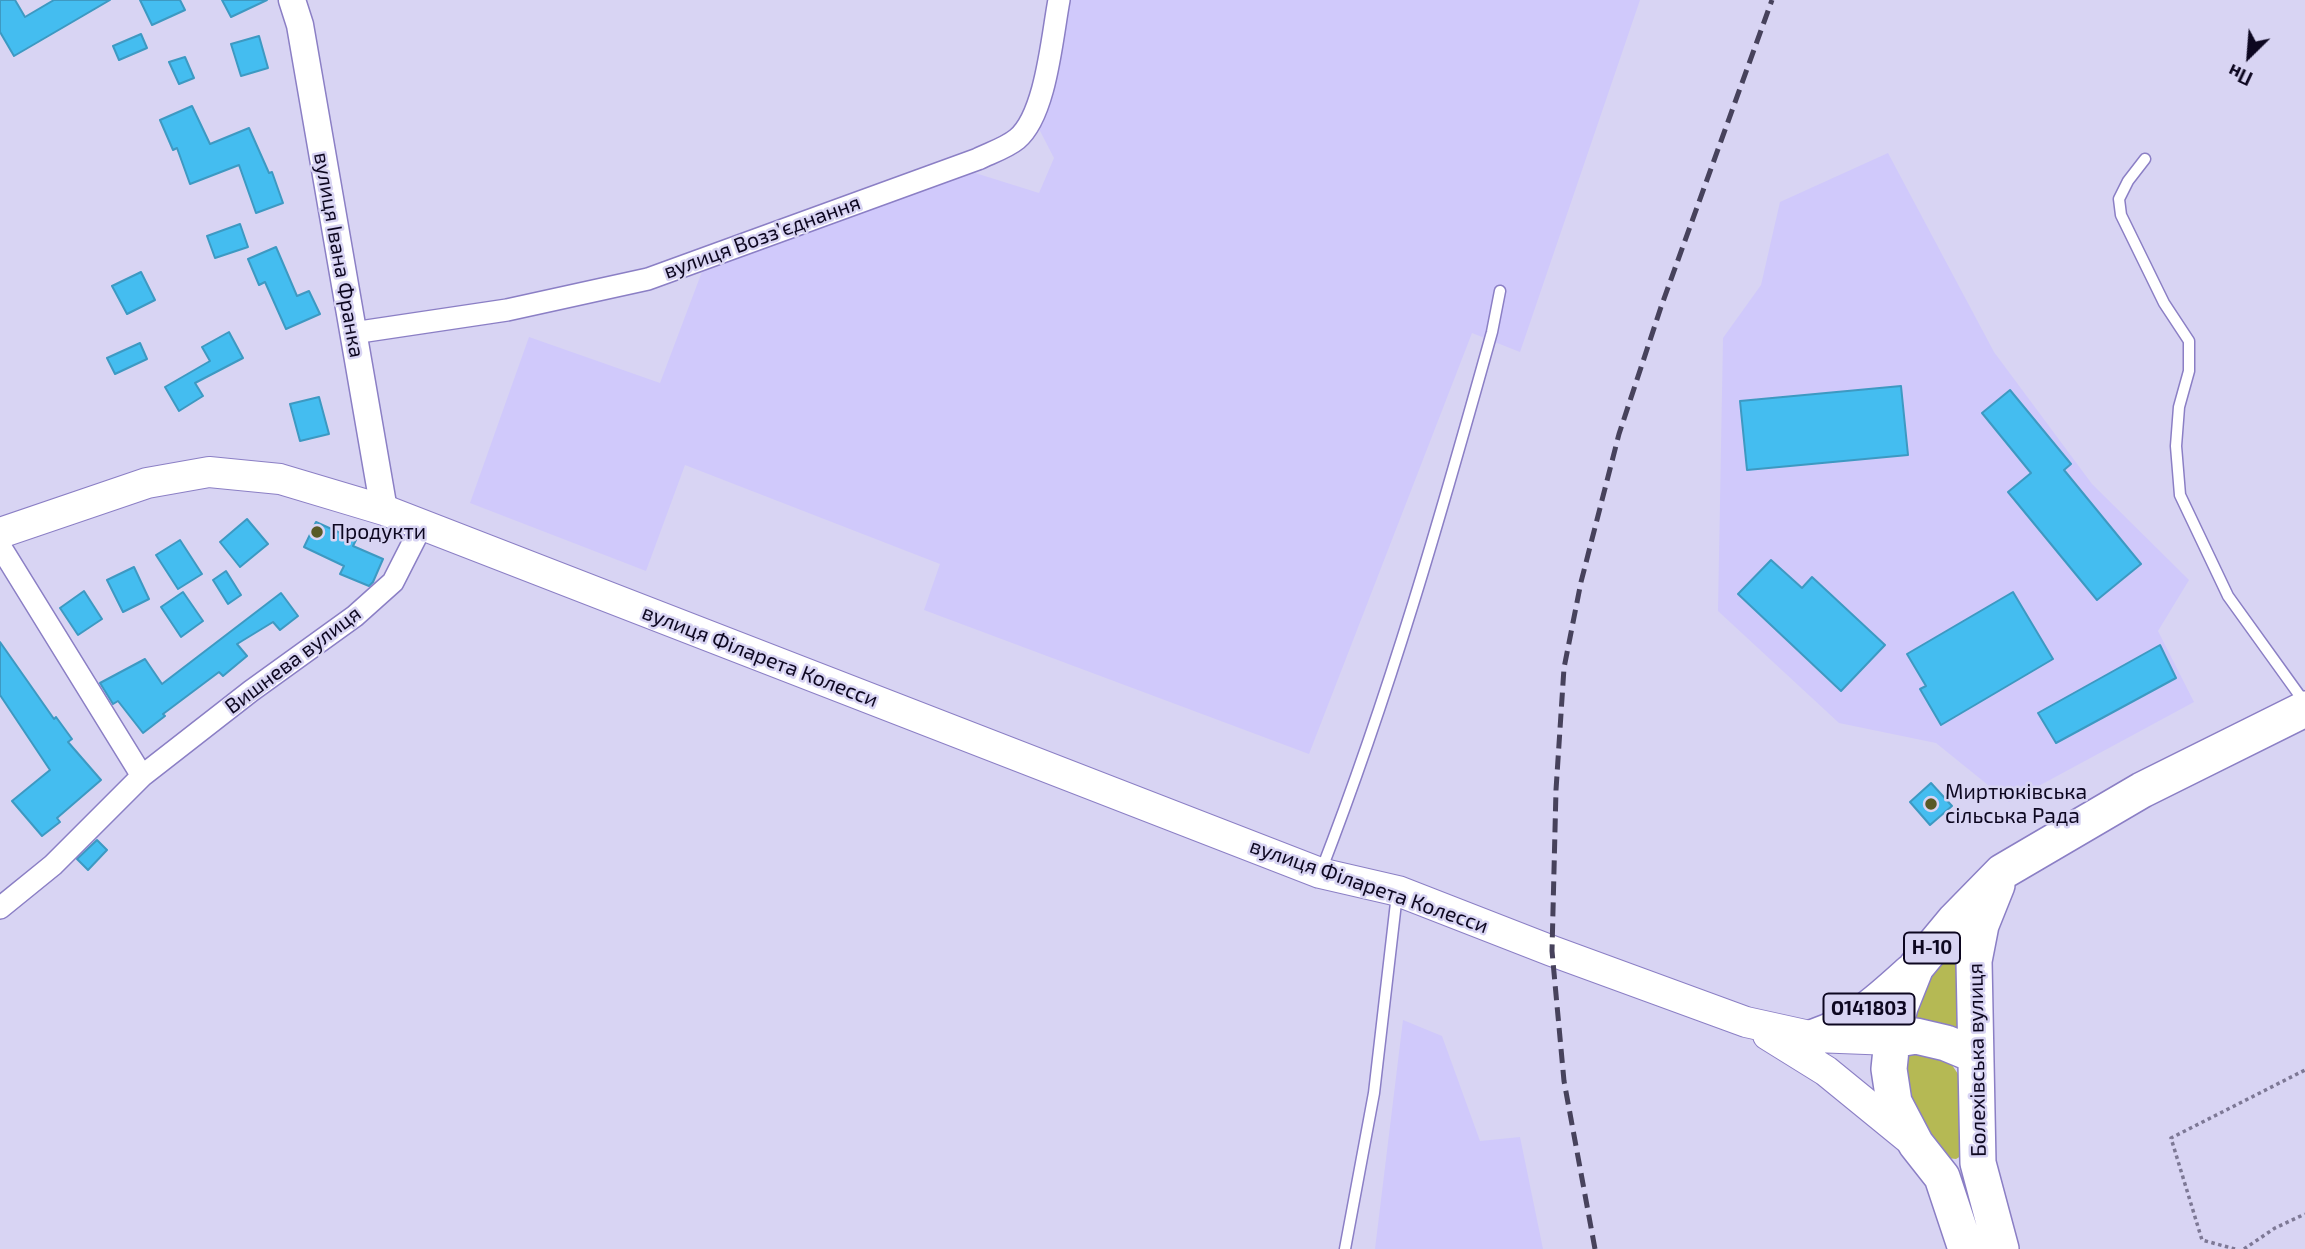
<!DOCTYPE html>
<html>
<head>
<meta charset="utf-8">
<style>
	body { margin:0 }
	#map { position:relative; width:2305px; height:1249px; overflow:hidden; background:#d8d4f3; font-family:"Exo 2",sans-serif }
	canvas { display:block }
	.north { position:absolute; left:2214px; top:21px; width:70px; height:70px; -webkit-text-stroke:5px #d8d4f3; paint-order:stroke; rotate:205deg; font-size:19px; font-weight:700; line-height:28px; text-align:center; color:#0d0720 }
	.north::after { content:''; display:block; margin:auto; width:24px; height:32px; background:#0d0720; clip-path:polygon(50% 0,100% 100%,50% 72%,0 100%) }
</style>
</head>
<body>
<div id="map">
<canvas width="2305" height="1249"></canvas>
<div class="north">Пн</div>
</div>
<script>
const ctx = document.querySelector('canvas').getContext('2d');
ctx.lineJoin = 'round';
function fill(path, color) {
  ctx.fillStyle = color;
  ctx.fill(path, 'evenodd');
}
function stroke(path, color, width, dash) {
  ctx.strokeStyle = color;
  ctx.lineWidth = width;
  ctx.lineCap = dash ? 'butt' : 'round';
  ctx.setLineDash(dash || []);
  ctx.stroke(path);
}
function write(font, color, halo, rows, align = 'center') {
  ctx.font = font + ' "Exo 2",sans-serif';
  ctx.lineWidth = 5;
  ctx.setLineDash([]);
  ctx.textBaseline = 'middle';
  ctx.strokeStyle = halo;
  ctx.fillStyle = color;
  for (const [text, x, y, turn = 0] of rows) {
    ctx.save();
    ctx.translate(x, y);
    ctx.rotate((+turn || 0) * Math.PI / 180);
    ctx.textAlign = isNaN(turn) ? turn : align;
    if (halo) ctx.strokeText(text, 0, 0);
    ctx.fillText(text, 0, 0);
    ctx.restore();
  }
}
fill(new Path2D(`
	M 1063,0 L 1640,0 L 1520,352 L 1472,333 L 1309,754 L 924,610 L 940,564 L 685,465 L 646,571 L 470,503 L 529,337 L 660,383 L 703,269 L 972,172 L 1039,193 L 1054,158 L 1038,127 Z
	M 1888,153 L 1994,352 L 2092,484 L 2189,580 L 2158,631 L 2194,702 L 2009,802 L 1936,743 L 1839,723 L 1718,611 L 1723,338 L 1761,285 L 1780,202 Z
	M 1403,1020 L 1442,1036 L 1480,1141 L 1520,1137 L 1543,1249 L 1375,1249 Z`), '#d0c9fb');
fill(new Path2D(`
	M 1946,954 L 1950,954 C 1961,966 1958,1010 1959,1027 L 1957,1031 L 1907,1019 L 1925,978 Z
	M 1919,1050 L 1950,1062 L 1962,1080 L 1961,1156 L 1956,1159 L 1947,1158 L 1935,1146 L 1907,1099 L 1901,1059 L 1908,1052 Z`), '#b5b954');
const building = new Path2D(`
	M 0,0 L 15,0 L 25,17 L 54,0 L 110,0 L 14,56 L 0,32 Z
	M 140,0 L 180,0 L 185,10 L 152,25 Z
	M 222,0 L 267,0 L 231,17 Z
	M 141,34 L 147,48 L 119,60 L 113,46 Z
	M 259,36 L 268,68 L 241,76 L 231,44 Z
	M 185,57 L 194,78 L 179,84 L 169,62 Z
	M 192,106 L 210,144 L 249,128 L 269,173 L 272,172 L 283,203 L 256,213 L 239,165 L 190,184 L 177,148 L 173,150 L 160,120 Z
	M 240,224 L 248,247 L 215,258 L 207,236 Z
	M 276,247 L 297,296 L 309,291 L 320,314 L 286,329 L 265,282 L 259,285 L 248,259 Z
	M 141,272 L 155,300 L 127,314 L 112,286 Z
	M 229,332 L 243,358 L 195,383 L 203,396 L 179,411 L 165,387 L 210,361 L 202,347 Z
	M 140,343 L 147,359 L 115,374 L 107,358 Z
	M 1901,386 L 1908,455 L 1747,470 L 1740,401 Z
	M 2010,390 L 2071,464 L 2064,470 L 2141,564 L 2097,600 L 2008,492 L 2031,473 L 1982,413 Z
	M 319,397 L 329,434 L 300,441 L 290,404 Z
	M 247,519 L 268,544 L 240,567 L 220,542 Z
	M 316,522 L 356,540 L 353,546 L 383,559 L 373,582 L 369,586 L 340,574 L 344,566 L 304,547 Z
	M 180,540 L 202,574 L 178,589 L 156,555 Z
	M 1771,560 L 1802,588 L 1812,577 L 1885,645 L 1841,691 L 1738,594 Z
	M 134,567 L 149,599 L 123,612 L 107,580 Z
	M 226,571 L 241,595 L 228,604 L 213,580 Z
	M 84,591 L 102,619 L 78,635 L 60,608 Z
	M 183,592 L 203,621 L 181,637 L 161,607 Z
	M 2013,592 L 2053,659 L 1941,725 L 1920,689 L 1926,686 L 1907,654 Z
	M 281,593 L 298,616 L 280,630 L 273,622 L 237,644 L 247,656 L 223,676 L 219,672 L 163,714 L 165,716 L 143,733 L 118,701 L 113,704 L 100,683 L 145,659 L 162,684 Z
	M 0,642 L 54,719 L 56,717 L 72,739 L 68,742 L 101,780 L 57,818 L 60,822 L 42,836 L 12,801 L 50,770 L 0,695 Z
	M 2160,645 L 2176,678 L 2056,743 L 2038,713 Z
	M 1931,783 L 1952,806 L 1930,825 L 1910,802 Z
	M 97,840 L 107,850 L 88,870 L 77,859 Z`);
fill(building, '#44bdf0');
stroke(building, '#3d99c2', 2);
const service = new Path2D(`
	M 2145,159 L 2128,181 L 2119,199 L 2121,215 L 2164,303 L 2189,341 L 2189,371 L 2179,407 L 2176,446 L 2180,495 L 2228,596 L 2305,703
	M 1321,871 C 1390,693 1441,515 1492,332 L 1500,291
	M 1345,1249 L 1374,1093 L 1397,894`);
const minor = new Path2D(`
	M 353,333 L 507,310 L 648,279 L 978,159 C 990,153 1006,148 1017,139 C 1046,115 1052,37 1059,0
	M 0,546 L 142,776
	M 0,908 L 53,865 L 142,776 L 251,691 L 355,616 L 393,582 L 422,525`);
const tertiary = new Path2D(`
	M 292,0 L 300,25 L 384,510`);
const secondary = new Path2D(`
	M 0,533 L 147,483 L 209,472 L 280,479 L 384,510 L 1320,873 L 1398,891 L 1552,951 L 1746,1022 L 1814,1037 L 1892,1040
	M 1768,1035 L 1826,1071 L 1913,1142`);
const primary = new Path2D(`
	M 1997,885 L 1981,925 L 1974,961 L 1978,1163 L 2001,1249
	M 1814,1037 C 1856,1023 1879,1001 1911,972
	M 1892,1040 L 1916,1036 L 1946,1043 L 1975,1055
	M 1966,1249 L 1942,1177 L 1916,1144 L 1894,1102 L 1889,1069 L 1892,1040 L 1900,1007 L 1916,967 L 1955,920 L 2002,872 L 2142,790 L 2305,709`);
stroke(service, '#8b7fc5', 13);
stroke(minor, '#8b7fc5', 24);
stroke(tertiary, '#8b7fc5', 29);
stroke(secondary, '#8b7fc5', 32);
stroke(primary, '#8b7fc5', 38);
stroke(new Path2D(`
	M 2235,1249 L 2202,1240 L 2171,1138 L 2305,1070
	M 2244,1249 L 2275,1228 L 2305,1214`), '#7d7895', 3.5, [3.5, 3.5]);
stroke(service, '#fff', 10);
stroke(minor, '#fff', 21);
stroke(tertiary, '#fff', 26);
stroke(secondary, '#fff', 30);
stroke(primary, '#fff', 35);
stroke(new Path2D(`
	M 1595,1249 L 1564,1081 L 1552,951 L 1556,790 L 1564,668 L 1581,582 L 1619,434 L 1661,307 L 1772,0`), '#47425c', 5, [14, 7]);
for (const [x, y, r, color] of [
	[317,532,7,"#585a27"],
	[1931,804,7,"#585a27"]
]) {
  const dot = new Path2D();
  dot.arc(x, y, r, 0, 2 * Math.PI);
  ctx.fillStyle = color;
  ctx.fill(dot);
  stroke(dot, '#d8d4f3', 2.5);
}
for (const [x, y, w] of [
	[1932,948,56],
	[1869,1009,91]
]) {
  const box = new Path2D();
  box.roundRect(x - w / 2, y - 15.5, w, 31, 5);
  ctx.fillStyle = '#d8d4f3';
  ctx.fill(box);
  stroke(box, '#0d0720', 2);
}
write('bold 19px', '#0d0720', null, [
	["Н-10",1932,948],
	["О141803",1869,1009]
]);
write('21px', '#0d0720', '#d8d4f3', [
	["вулиця Воззʼєднання",762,237,-20],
	["вулиця Івана Франка",339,255,80],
	["вулиця Філарета Колесси",760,656,21],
	["Вишнева вулиця",293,660,-37],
	["вулиця Філарета Колесси",1369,886,19],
	["Болехівська вулиця",1977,1060,-91]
]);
write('21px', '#0d0720', '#d8d4f3', [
	["Продукти",331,532],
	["Миртюківська",1945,792],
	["сільська Рада",1945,816]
], 'left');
</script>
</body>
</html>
